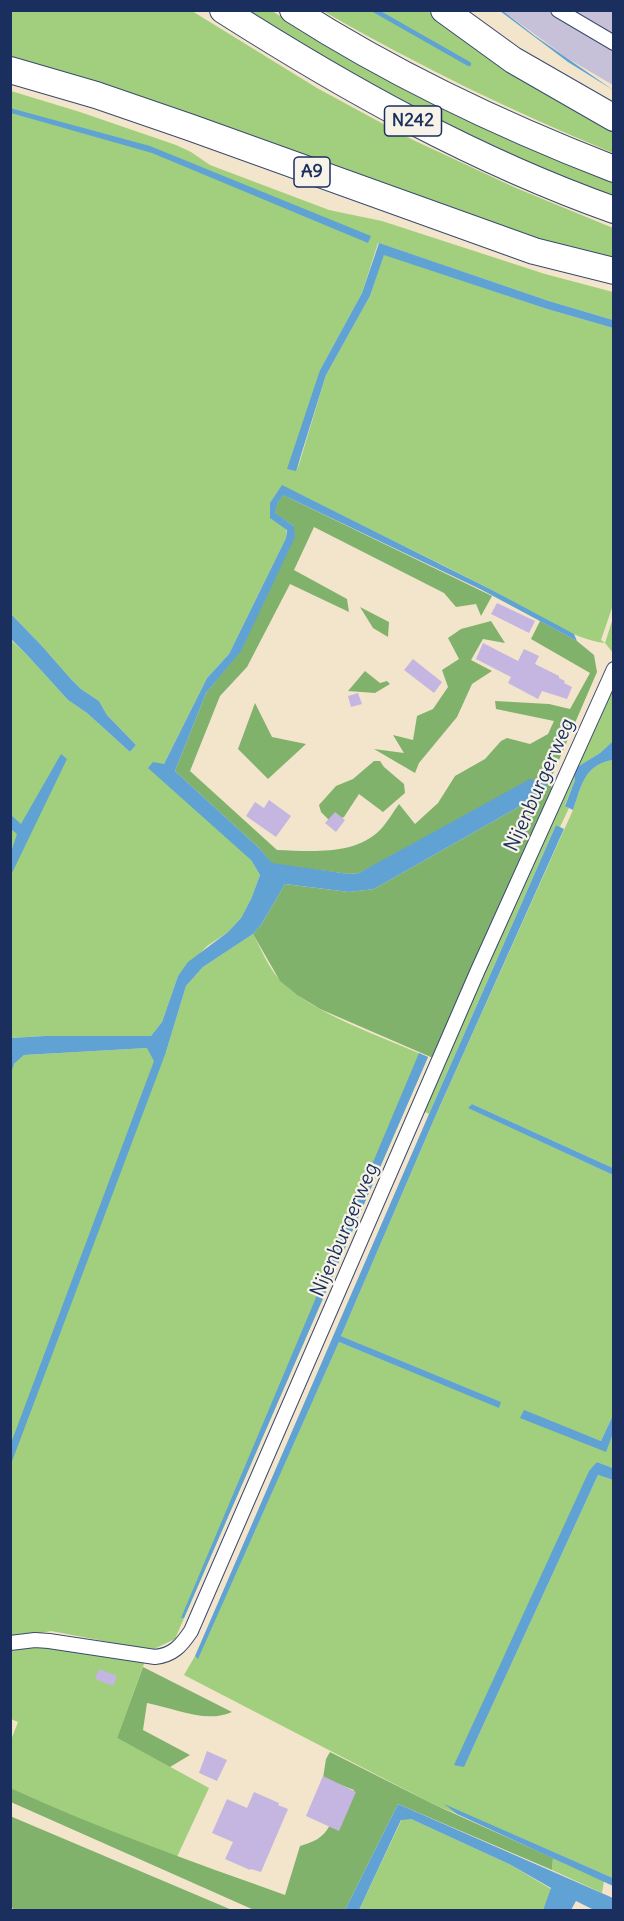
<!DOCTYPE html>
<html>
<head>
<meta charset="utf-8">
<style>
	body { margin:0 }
	#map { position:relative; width:624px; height:1921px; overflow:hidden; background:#f2e5cb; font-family:Delius,sans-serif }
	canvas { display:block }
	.frame { position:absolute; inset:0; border:12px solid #1b2f5e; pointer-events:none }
</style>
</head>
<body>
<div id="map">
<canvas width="624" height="1921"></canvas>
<div class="frame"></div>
</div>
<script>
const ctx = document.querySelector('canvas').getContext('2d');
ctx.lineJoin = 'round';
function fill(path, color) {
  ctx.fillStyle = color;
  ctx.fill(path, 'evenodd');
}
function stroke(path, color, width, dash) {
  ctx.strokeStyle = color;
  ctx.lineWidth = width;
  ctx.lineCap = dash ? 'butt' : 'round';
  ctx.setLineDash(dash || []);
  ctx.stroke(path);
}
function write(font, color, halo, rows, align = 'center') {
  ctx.font = font + ' Delius,sans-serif';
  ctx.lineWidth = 4.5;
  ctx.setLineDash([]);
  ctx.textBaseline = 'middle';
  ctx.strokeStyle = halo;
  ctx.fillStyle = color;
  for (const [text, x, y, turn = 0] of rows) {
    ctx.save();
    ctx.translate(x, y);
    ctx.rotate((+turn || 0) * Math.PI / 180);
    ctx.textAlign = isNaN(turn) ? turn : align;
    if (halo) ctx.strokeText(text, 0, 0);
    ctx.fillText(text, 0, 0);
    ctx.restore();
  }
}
fill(new Path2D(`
	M 503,11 L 613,11 L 613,85 L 567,58 Z`), '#c6c0d9');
fill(new Path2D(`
	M 10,11 L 192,11 L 317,88 L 411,139 L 516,188 L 613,228 L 613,262 L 571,250 L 11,61 Z
	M 241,11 L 272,11 L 316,38 L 586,171 L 613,182 L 613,199 L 485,144 L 368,86 Z
	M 323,11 L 428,11 L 453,29 L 613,128 L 613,153 C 513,112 417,65 323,11 Z
	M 11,91 L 80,112 L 176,145 L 191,152 L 210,165 L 329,210 L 382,221 L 545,274 L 613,292 L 613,320 L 549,301 L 378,243 L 362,293 L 320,370 L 297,471 L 326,375 L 370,296 L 384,254 L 547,309 L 613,328 L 614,602 L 601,640 L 605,643 L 613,618 L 613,653 L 605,643 C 575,641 522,606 494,591 C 426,556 357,523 289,489 L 286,538 L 229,654 L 207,678 L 164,764 L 251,860 L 260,875 L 251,899 L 241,918 L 228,932 L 207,946 L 178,976 L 162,1022 L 151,1036 L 45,1036 L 11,1038 L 10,639 L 28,656 L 68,700 L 87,713 L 130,752 L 136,745 L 107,715 L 99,701 L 81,689 L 70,678 L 42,646 L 11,614 Z
	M 613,685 L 613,741 L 600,753 L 577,768 L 575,780 L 565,805 L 569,808 L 560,827 L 556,825 L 429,1114 L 419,1109 Z
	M 613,760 L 613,1168 L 472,1104 L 469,1108 L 613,1175 L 613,1415 L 601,1441 L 524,1411 L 606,1451 L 613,1434 L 613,1468 L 597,1462 L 464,1767 L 598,1475 L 613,1480 L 613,1878 L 447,1806 L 457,1814 L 435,1805 L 184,1675 L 195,1656 L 198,1658 L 339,1342 L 499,1407 L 500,1402 L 341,1336 L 435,1117 L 573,810 C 582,785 584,765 613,760 Z
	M 253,934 C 261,949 269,969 281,981 C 313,1014 385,1038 428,1057 L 175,1639 L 154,1649 L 135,1647 L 51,1631 L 11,1639 L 11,1065 L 14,1064 L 24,1055 L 147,1048 L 166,1052 L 186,986 L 203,967 Z
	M 39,1645 L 145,1661 L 117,1738 L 209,1788 L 170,1872 L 11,1802 L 11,1740 L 18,1722 L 11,1719 L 11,1647 Z
	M 402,1819 L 411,1819 L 511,1865 L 551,1889 L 543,1910 L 359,1910 Z
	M 553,1858 L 604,1881 L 602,1893 L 552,1870 Z`), '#a1cf7d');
fill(new Path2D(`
	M 283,495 L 492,596 L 481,616 L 476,604 L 456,607 L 444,593 L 314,527 L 294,570 L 347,599 L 349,612 L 290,584 L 247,667 L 220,696 L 190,771 L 277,850 C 310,851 354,856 380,830 C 387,823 393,812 399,804 L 415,824 L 438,803 L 455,776 L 485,759 L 501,741 L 507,738 L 530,744 L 548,734 L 554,721 L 496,709 L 495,701 L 549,704 L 570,709 L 590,673 L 531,639 L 540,621 L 577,641 L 594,655 L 597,672 L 549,783 L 553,789 L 433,1058 L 320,1009 L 297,995 L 280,981 L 253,934 L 261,925 L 285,884 L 349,892 L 374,889 L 522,805 L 548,783 L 359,873 L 349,874 L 272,864 L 259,848 L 175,771 L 206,693 L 241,650 L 294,526 L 275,513 L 278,502 Z
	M 360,607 L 389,622 L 388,637 L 373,628 Z
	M 491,621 L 505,643 L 483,639 L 471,660 L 492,671 L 472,684 L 457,717 L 419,763 L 415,773 L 374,749 L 404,753 L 393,735 L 413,740 L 417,716 L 433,709 L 448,687 L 442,670 L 459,659 L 448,638 L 461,629 Z
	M 365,671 L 380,683 L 387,681 L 390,684 L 375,693 L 348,691 Z
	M 255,703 L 272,737 L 306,744 L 268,779 L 238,749 Z
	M 374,761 L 380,761 L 384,767 L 404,784 L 405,793 L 383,812 L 359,794 L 344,817 L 331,822 L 321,812 L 319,805 L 336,786 L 353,779 Z
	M 143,1667 L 232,1712 C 206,1724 174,1708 147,1703 L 143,1730 L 190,1755 L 170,1767 L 117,1738 Z
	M 330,1752 L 435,1805 L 553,1858 L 552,1870 L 398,1804 L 345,1910 L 254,1910 L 11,1802 L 10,1788 C 100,1829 193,1862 285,1895 L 300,1846 C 314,1842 323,1838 330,1825 L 338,1828 L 354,1790 L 323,1778 L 326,1759 Z
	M 10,1816 L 232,1910 L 14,1910 L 10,1905 Z`), '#80b26c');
fill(new Path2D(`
	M 500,11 L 503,11 L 535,36 L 613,90 L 568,62 Z
	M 10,108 L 150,146 L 371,236 L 368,243 L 152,153 L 11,113 Z
	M 379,243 L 549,301 L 613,320 L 613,328 L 547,309 L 384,255 L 370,296 L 326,375 L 296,471 L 287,469 L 320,370 L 362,293 Z
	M 282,485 L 492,590 L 574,634 L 577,641 L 482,590 L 283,495 L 278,502 L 275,513 L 294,526 L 295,537 L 241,651 L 206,693 L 175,771 L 259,848 L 272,863 L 349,874 L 359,873 L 530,779 L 549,783 L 522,805 L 374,889 L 349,892 L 285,884 L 261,925 L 253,934 L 203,967 L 186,986 L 166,1052 L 11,1464 L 11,1443 L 154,1061 L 147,1048 L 24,1055 L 14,1064 L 11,1073 L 11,1038 L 45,1036 L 151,1036 L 162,1022 L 178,976 L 188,962 L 228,932 L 241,918 L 251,899 L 260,875 L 251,860 L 148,768 L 153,762 L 164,764 L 207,678 L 229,654 L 286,538 L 287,530 L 270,518 L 270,503 Z
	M 11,614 L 42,646 L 70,678 L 81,689 L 99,701 L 107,715 L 136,745 L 130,752 L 87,713 L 68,700 L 28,656 L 11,639 Z
	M 613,741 L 613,760 C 584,765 582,785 573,810 L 565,806 L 575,780 L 574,771 L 576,768 L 600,753 Z
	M 61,754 L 67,759 L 11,875 L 11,852 L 17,834 L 11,829 L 11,815 L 21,824 Z
	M 556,825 L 564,829 L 435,1117 L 341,1336 L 501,1402 L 499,1408 L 339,1342 L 198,1659 L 195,1656 L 429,1114 Z
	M 419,1053 L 428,1057 L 184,1618 L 181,1618 Z
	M 472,1104 L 613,1168 L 613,1175 L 468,1108 Z
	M 524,1410 L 601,1441 L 613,1415 L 613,1434 L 606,1452 L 520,1418 Z
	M 597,1462 L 613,1468 L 613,1480 L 598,1475 L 464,1767 L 454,1765 L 589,1471 Z
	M 398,1804 L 613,1898 L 613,1910 L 594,1910 L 576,1901 L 571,1910 L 543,1910 L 551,1888 L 511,1865 L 411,1819 L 401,1820 L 359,1910 L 345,1910 Z
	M 444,1804 L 613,1878 L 613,1886 L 457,1814 Z`), '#60a2d3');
stroke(new Path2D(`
	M 374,10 L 469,64`), '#60a2d3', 4.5);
fill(new Path2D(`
	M 497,603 L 535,621 L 529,633 L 491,614 Z
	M 483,643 L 518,661 L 524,649 L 539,656 L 535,664 L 559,676 L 559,678 L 565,681 L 564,683 L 572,687 L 567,699 L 542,691 L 538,699 L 508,683 L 511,677 L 476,659 Z
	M 413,659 L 442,682 L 434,693 L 404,670 Z
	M 358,693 L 362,704 L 351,707 L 348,696 Z
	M 269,800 L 291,816 L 276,837 L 246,816 L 255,802 L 264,808 Z
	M 335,812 L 345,820 L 336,832 L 325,823 Z
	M 99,1669 L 117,1676 L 113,1686 L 95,1679 Z
	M 207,1751 L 227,1760 L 217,1781 L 199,1773 Z
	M 323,1776 L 356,1792 L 339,1831 L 306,1816 Z
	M 254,1792 L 279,1803 L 278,1805 L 288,1809 L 261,1872 L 251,1869 L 250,1870 L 225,1859 L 233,1842 L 212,1833 L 227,1799 L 247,1808 Z`), '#c4b6e1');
const minor = new Path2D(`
	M 558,10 L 614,43
	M 10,1643 L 35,1640 L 49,1641 L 155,1657 C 173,1655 181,1646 191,1631 L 478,970 L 614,669`);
const motorway = new Path2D(`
	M 223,10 C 347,89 476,161 614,210
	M 293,10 C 393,74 503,126 614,169
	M 444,10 L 513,60 L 614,118
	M 10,70 L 96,95 L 189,127 L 534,251 L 614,271`);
stroke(minor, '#3b4a6e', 16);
stroke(motorway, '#3b4a6e', 28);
stroke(minor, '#fff', 14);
stroke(motorway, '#fff', 26);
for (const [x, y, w] of [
	[413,121,57],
	[312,172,36]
]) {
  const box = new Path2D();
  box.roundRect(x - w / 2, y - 15, w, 30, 4.5);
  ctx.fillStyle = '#f7f3e8';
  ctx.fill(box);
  stroke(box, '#1b2f5e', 1.5);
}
write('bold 18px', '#1b2f5e', null, [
	["N242",413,121],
	["A9",312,172]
]);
write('20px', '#1b2f5e', '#f7f3e8', [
	["Nijenburgerweg",540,785,-66],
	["Nijenburgerweg",345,1230,-67]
]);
</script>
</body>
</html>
